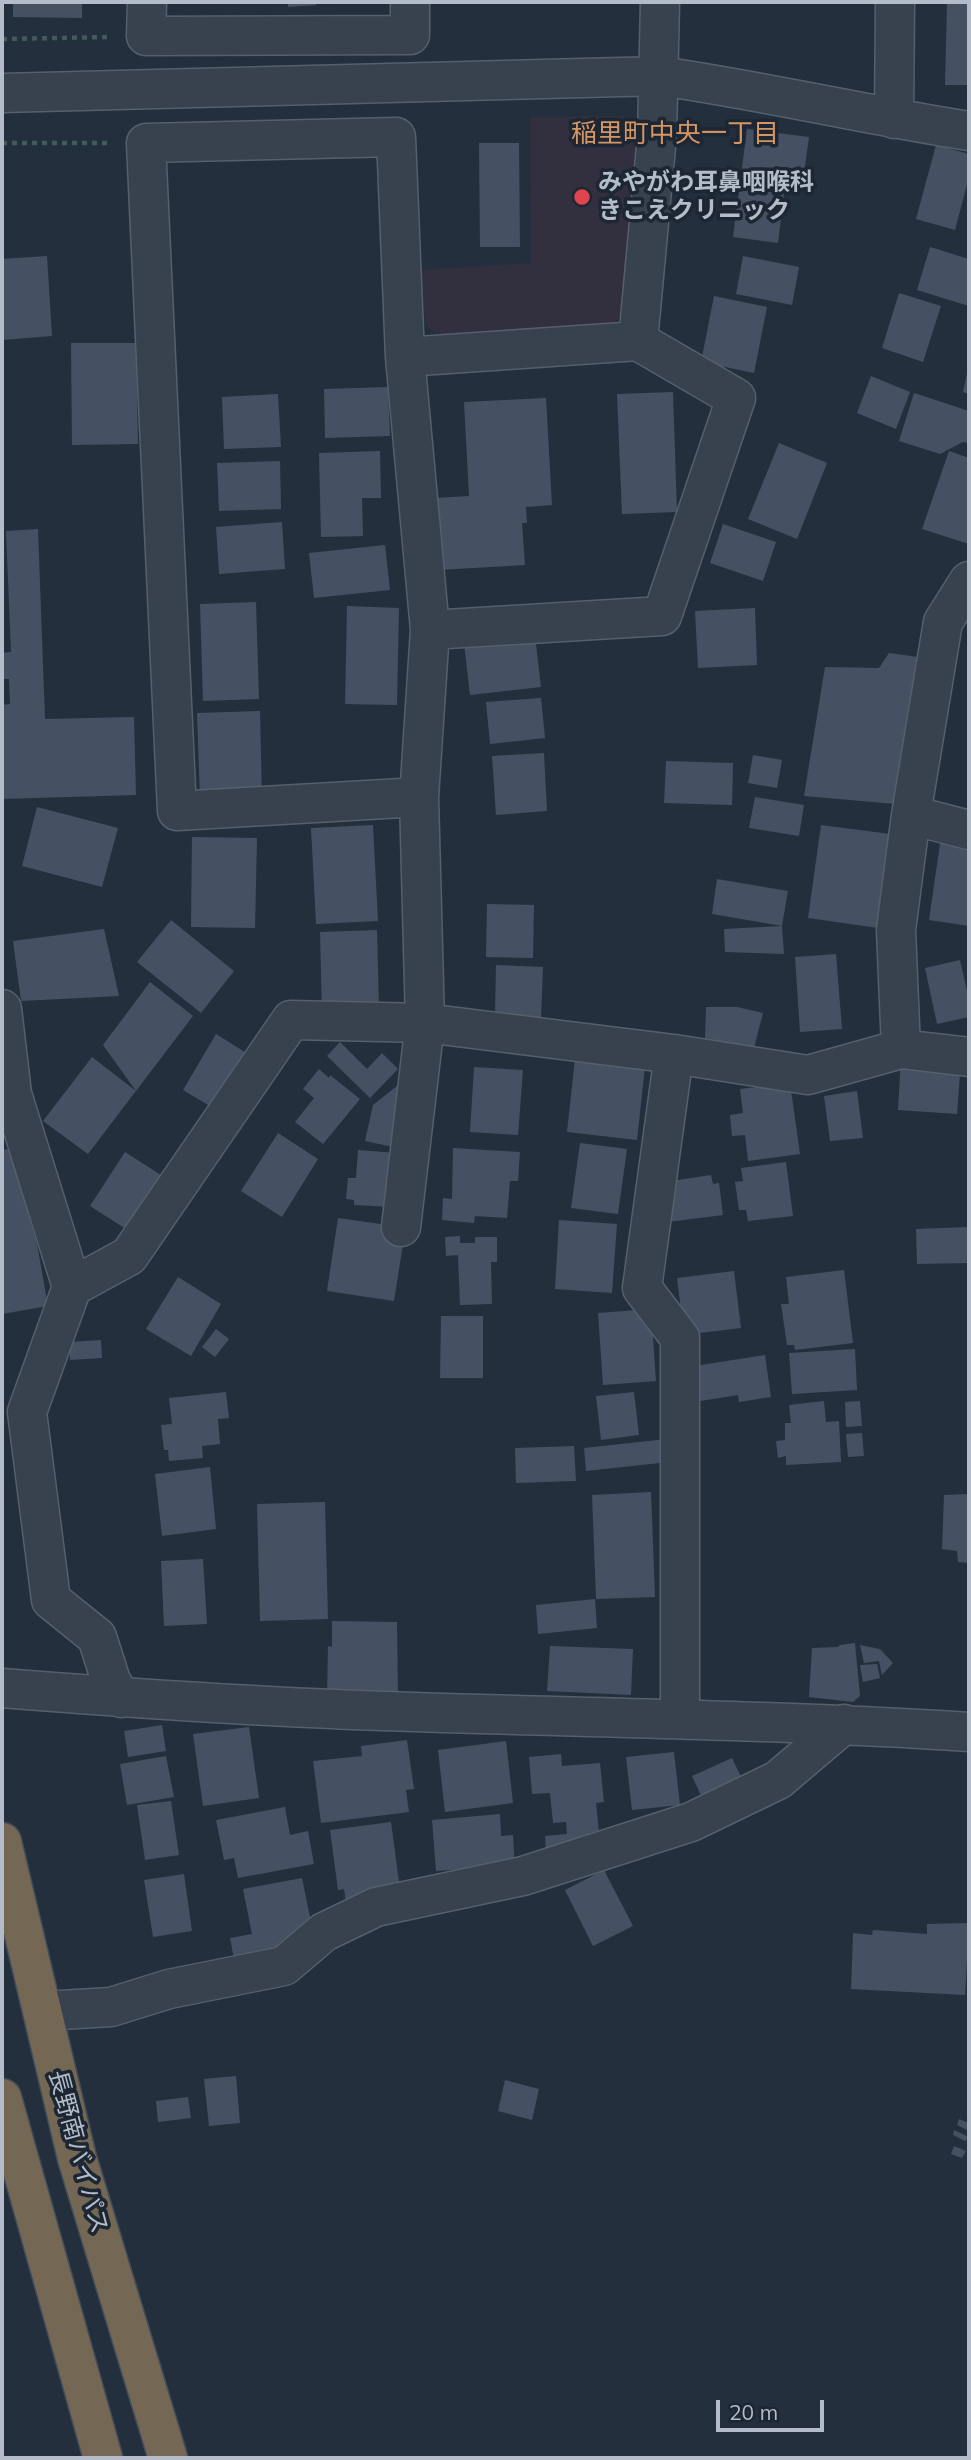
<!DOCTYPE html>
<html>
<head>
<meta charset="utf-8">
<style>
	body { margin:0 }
	#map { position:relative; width:971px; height:2460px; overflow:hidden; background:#242f3e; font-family:Mulish,sans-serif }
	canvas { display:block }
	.frame { position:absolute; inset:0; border:4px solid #b4bcc9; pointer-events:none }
	.scale { position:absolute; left:716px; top:2400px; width:108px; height:32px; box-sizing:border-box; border:4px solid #b4bcc9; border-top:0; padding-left:9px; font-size:21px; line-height:24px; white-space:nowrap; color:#b4bcc9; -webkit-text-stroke:5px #1d2633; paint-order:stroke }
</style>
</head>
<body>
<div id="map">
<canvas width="971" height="2460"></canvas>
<div class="frame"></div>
<div class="scale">20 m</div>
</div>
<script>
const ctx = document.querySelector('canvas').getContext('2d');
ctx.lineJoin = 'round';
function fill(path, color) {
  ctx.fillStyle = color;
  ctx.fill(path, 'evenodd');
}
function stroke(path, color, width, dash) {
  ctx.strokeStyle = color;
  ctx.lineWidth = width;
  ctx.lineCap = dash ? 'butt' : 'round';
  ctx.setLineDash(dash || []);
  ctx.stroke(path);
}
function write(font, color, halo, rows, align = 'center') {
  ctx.font = font + ' Mulish,"Noto Sans JP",sans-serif';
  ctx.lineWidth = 7;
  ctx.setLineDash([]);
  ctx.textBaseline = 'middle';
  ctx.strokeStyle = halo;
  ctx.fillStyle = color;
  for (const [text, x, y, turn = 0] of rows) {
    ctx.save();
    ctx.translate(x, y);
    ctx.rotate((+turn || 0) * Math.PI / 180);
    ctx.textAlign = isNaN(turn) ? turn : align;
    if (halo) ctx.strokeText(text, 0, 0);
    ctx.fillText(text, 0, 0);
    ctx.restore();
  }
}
fill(new Path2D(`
	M 622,116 L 639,130 L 623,316 L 607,328 L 442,339 L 425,324 L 422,270 L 531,263 L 530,117 Z`), '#32303f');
fill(new Path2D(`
	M 13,2 L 82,2 L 82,18 L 13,17 Z
	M 288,2 L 316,2 L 316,5 L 288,7 Z
	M 947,2 L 969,2 L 969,85 L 945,85 Z
	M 747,129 L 809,137 L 802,188 L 785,185 L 778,243 L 733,237 Z
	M 479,143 L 519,143 L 520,247 L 480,247 Z
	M 936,145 L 969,154 L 969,177 L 955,230 L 916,219 Z
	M 930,247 L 969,259 L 969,306 L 917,290 Z
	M 47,256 L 52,336 L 2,340 L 2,259 Z
	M 743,256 L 799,267 L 792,305 L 736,294 Z
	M 899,293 L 941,306 L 923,362 L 882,348 Z
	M 714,296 L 767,307 L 754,373 L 701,362 Z
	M 71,343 L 136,343 L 138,444 L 72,445 Z
	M 968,369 L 969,369 L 969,394 L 963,392 Z
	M 871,376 L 910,392 L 896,429 L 857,413 Z
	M 388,387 L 390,436 L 325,438 L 324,389 Z
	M 673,392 L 677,512 L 622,514 L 617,394 Z
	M 914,393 L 969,411 L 969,443 L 963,442 L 940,454 L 899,441 Z
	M 278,394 L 281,447 L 224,449 L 222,397 Z
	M 546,398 L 552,505 L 526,507 L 527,523 L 522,523 L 525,565 L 439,570 L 435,498 L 469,496 L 464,402 Z
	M 779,443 L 827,463 L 797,539 L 748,519 Z
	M 380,451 L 381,498 L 362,498 L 363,536 L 321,537 L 319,453 Z
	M 949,451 L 969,458 L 969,544 L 922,529 Z
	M 280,461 L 281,509 L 219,511 L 217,463 Z
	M 282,522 L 285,569 L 219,574 L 216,527 Z
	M 723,524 L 776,542 L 763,581 L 710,563 Z
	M 38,529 L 45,719 L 134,717 L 136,795 L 2,799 L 2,705 L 10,704 L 9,679 L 2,679 L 2,653 L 11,652 L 6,531 Z
	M 385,545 L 390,590 L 314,598 L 309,553 Z
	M 256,602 L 259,699 L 203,701 L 200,604 Z
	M 347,606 L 399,608 L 397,705 L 345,704 Z
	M 755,608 L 757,665 L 698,668 L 695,611 Z
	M 535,636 L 541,687 L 470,695 L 464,644 Z
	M 889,653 L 925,658 L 895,804 L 804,796 L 825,667 L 879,668 Z
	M 541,698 L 545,738 L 490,744 L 486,702 Z
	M 260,711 L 262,797 L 200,798 L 197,713 Z
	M 544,753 L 547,811 L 496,815 L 492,756 Z
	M 753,755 L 782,760 L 777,788 L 748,783 Z
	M 666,761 L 733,763 L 732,805 L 664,803 Z
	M 755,797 L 804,805 L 799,836 L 749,828 Z
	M 37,807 L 118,828 L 102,887 L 22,866 Z
	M 373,825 L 378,921 L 316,924 L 311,828 Z
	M 821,825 L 898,835 L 885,929 L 808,918 Z
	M 192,837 L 257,838 L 255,928 L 191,927 Z
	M 941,837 L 969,841 L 969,926 L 929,920 Z
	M 717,879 L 788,891 L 782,926 L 712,914 Z
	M 487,904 L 534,905 L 533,958 L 486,957 Z
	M 171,920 L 234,971 L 201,1013 L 137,962 Z
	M 782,926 L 784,954 L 725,952 L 724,929 Z
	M 104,929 L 119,996 L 21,1001 L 13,941 Z
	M 377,930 L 379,1012 L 322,1014 L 320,932 Z
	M 836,954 L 842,1029 L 800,1032 L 795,957 Z
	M 960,960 L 969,1000 L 969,1017 L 937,1024 L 925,968 Z
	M 496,965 L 543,967 L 541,1018 L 495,1017 Z
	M 150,982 L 193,1016 L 88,1154 L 43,1121 L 92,1057 L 136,1091 L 103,1045 Z
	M 706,1007 L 737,1007 L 763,1013 L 754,1048 L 705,1038 Z
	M 216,1034 L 248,1054 L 215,1109 L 183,1090 Z
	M 340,1042 L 367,1069 L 382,1053 L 398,1069 L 370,1098 L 327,1056 Z
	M 901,1056 L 961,1061 L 957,1114 L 898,1110 Z
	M 575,1059 L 645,1067 L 637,1140 L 567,1132 Z
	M 474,1067 L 523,1070 L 518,1135 L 470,1132 Z
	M 319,1069 L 329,1078 L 330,1075 L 360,1099 L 323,1144 L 295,1122 L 314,1098 L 303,1089 Z
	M 407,1078 L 398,1148 L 365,1141 L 373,1105 Z
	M 790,1083 L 800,1154 L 748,1161 L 745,1135 L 732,1136 L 730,1115 L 743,1113 L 740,1089 Z
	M 857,1091 L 863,1138 L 830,1141 L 824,1096 Z
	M 278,1133 L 318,1159 L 282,1217 L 241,1191 Z
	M 580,1143 L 627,1149 L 618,1214 L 571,1208 Z
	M 453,1148 L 520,1152 L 518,1181 L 510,1181 L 507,1218 L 475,1216 L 474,1223 L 442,1220 L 443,1198 L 452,1199 Z
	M 9,1149 L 37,1244 L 48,1306 L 2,1314 L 2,1150 Z
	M 358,1150 L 397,1153 L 393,1207 L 354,1205 L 354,1200 L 346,1199 L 348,1178 L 356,1178 Z
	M 125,1152 L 164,1177 L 129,1231 L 90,1206 Z
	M 786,1162 L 793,1216 L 748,1221 L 746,1210 L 739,1210 L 735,1182 L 743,1181 L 741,1168 Z
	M 711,1175 L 713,1184 L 719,1183 L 723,1215 L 660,1223 L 658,1183 Z
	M 338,1218 L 395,1226 L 403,1244 L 394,1301 L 327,1291 Z
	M 559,1220 L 617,1224 L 612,1293 L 555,1289 Z
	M 969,1227 L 969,1263 L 917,1264 L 916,1229 Z
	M 460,1236 L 460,1243 L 475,1243 L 475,1237 L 497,1237 L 497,1262 L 491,1262 L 492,1304 L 460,1305 L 458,1255 L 446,1256 L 445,1237 Z
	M 844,1270 L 853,1343 L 795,1350 L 794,1345 L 787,1345 L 781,1304 L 789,1304 L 786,1277 Z
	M 734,1271 L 741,1328 L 684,1335 L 677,1278 Z
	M 178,1277 L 221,1304 L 191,1356 L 146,1329 Z
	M 651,1309 L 656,1381 L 603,1385 L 598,1313 Z
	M 441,1316 L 483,1316 L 483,1378 L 440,1378 Z
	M 216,1329 L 229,1339 L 215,1357 L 202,1347 Z
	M 101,1340 L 102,1358 L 70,1360 L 69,1342 Z
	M 855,1349 L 857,1390 L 792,1394 L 789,1353 Z
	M 765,1355 L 771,1397 L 739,1402 L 738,1395 L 694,1402 L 688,1367 Z
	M 226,1392 L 229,1418 L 218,1419 L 220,1444 L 202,1446 L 203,1458 L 169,1461 L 168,1450 L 164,1450 L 161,1425 L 172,1424 L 169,1398 Z
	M 634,1392 L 639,1435 L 601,1440 L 596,1396 Z
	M 824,1401 L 826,1422 L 839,1421 L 841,1462 L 786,1465 L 786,1456 L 778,1458 L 776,1441 L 785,1440 L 785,1423 L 791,1423 L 789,1405 Z
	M 860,1401 L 862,1426 L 846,1427 L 845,1402 Z
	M 862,1433 L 864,1456 L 848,1457 L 846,1434 Z
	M 667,1439 L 669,1462 L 586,1471 L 584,1448 Z
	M 574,1446 L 576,1481 L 516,1483 L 515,1448 Z
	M 210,1467 L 216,1529 L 162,1536 L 155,1474 Z
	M 651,1492 L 655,1597 L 596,1599 L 592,1495 Z
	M 969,1494 L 969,1563 L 958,1562 L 957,1551 L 942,1549 L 944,1495 Z
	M 325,1502 L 328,1619 L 260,1621 L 257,1504 Z
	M 203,1559 L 207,1624 L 164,1626 L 161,1561 Z
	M 595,1599 L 597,1628 L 538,1634 L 536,1605 Z
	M 332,1621 L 397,1622 L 398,1696 L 327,1701 L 328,1646 L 332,1647 Z
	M 855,1643 L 860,1696 L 853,1702 L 809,1697 L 812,1648 L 838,1647 L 840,1645 Z
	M 860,1645 L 880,1649 L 893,1663 L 882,1675 L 879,1661 L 864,1663 Z
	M 550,1646 L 633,1649 L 631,1695 L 547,1691 Z
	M 877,1664 L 880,1678 L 863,1682 L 860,1665 Z
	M 162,1725 L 166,1751 L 128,1757 L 124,1731 Z
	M 249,1727 L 259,1798 L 203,1806 L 193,1734 Z
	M 407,1740 L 414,1789 L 406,1790 L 409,1812 L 321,1823 L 313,1761 L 362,1756 L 361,1746 Z
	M 506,1741 L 513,1803 L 445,1812 L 438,1750 Z
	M 674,1752 L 680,1805 L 632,1810 L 626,1757 Z
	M 561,1754 L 562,1766 L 600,1763 L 604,1802 L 596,1803 L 599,1832 L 591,1832 L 593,1849 L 546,1853 L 545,1836 L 567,1834 L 566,1822 L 553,1823 L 550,1793 L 532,1794 L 529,1757 Z
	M 166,1756 L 174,1797 L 127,1805 L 120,1764 Z
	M 732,1758 L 745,1785 L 705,1804 L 692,1776 Z
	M 171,1801 L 179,1855 L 145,1860 L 137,1805 Z
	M 285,1807 L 290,1835 L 308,1831 L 314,1864 L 238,1878 L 234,1858 L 224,1860 L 216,1820 Z
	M 500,1814 L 501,1836 L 513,1835 L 515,1872 L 463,1869 L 436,1871 L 432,1820 Z
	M 391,1822 L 399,1882 L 392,1883 L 393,1896 L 346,1902 L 344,1889 L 338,1890 L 330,1830 Z
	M 604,1870 L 633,1926 L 593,1946 L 565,1890 Z
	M 184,1874 L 192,1931 L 153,1937 L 144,1880 Z
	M 302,1878 L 313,1932 L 289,1936 L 293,1954 L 235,1964 L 230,1938 L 252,1934 L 243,1889 Z
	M 969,1923 L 965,1995 L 851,1989 L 853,1933 L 872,1935 L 873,1930 L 927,1934 L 927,1924 Z
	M 236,2076 L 240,2123 L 209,2126 L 204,2079 Z
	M 505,2080 L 539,2089 L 532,2120 L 498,2111 Z
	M 188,2097 L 191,2118 L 158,2122 L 156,2101 Z
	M 959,2119 L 969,2123 L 969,2131 L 957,2125 Z
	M 954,2130 L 969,2137 L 965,2141 L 953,2135 Z
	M 954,2146 L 966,2151 L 962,2158 L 951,2154 Z`), '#455162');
const minor = new Path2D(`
	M 147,2 L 146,36 L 410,35 L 410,2
	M 2,93 L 660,76 C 764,91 866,115 969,131
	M 894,119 L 895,2
	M 638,341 L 657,136 L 660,2
	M 405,357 L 638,341 L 736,398 L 662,616 L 430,630
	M 911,815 L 969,830
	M 2,1009 L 12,1094 L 72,1287 L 27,1412 L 51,1600 L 97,1637 L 111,1681 L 121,1698
	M 901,1049 L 896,930 L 911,815 L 943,622 L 969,581
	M 674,1054 L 642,1288 L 680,1338 L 680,1718
	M 401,1227 L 425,1023 L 419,797 L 430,630 L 405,357 L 396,137 L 146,143 L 177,811 L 419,797
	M 72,1287 L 129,1256 L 291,1020 L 425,1023 L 674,1054 L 808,1075 L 901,1049 L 969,1057
	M 2,1688 C 139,1699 276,1708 414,1712 C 599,1718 784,1720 969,1732
	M 43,2011 L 111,2007 L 169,1989 L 284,1966 L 324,1932 L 376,1907 L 523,1876 L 691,1822 L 778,1780 L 844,1724`);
const highway = new Path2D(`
	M 2,1842 L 77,2158 L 168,2458
	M 2,2098 L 103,2458`);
stroke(minor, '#565f6c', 41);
stroke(highway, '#434c59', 41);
stroke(new Path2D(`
	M 2,39 L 110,37
	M 2,143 L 109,143`), '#44595c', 4.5, [5, 5]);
stroke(minor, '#38414e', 38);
stroke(highway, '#746855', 38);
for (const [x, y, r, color] of [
	[582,197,9,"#e0444e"]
]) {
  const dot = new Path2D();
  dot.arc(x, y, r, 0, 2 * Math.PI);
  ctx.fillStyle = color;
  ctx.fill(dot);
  stroke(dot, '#1d2633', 2.5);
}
write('bold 24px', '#b4bcc9', '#1d2633', [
	["みやがわ耳鼻咽喉科",598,183],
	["きこえクリニック",598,211]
], 'left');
write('24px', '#b4bcc9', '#1d2633', [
	["長野南バイパス",78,2152,75]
]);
write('26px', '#d59563', '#1d2633', [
	["稲里町中央一丁目",675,134]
]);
</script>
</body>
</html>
